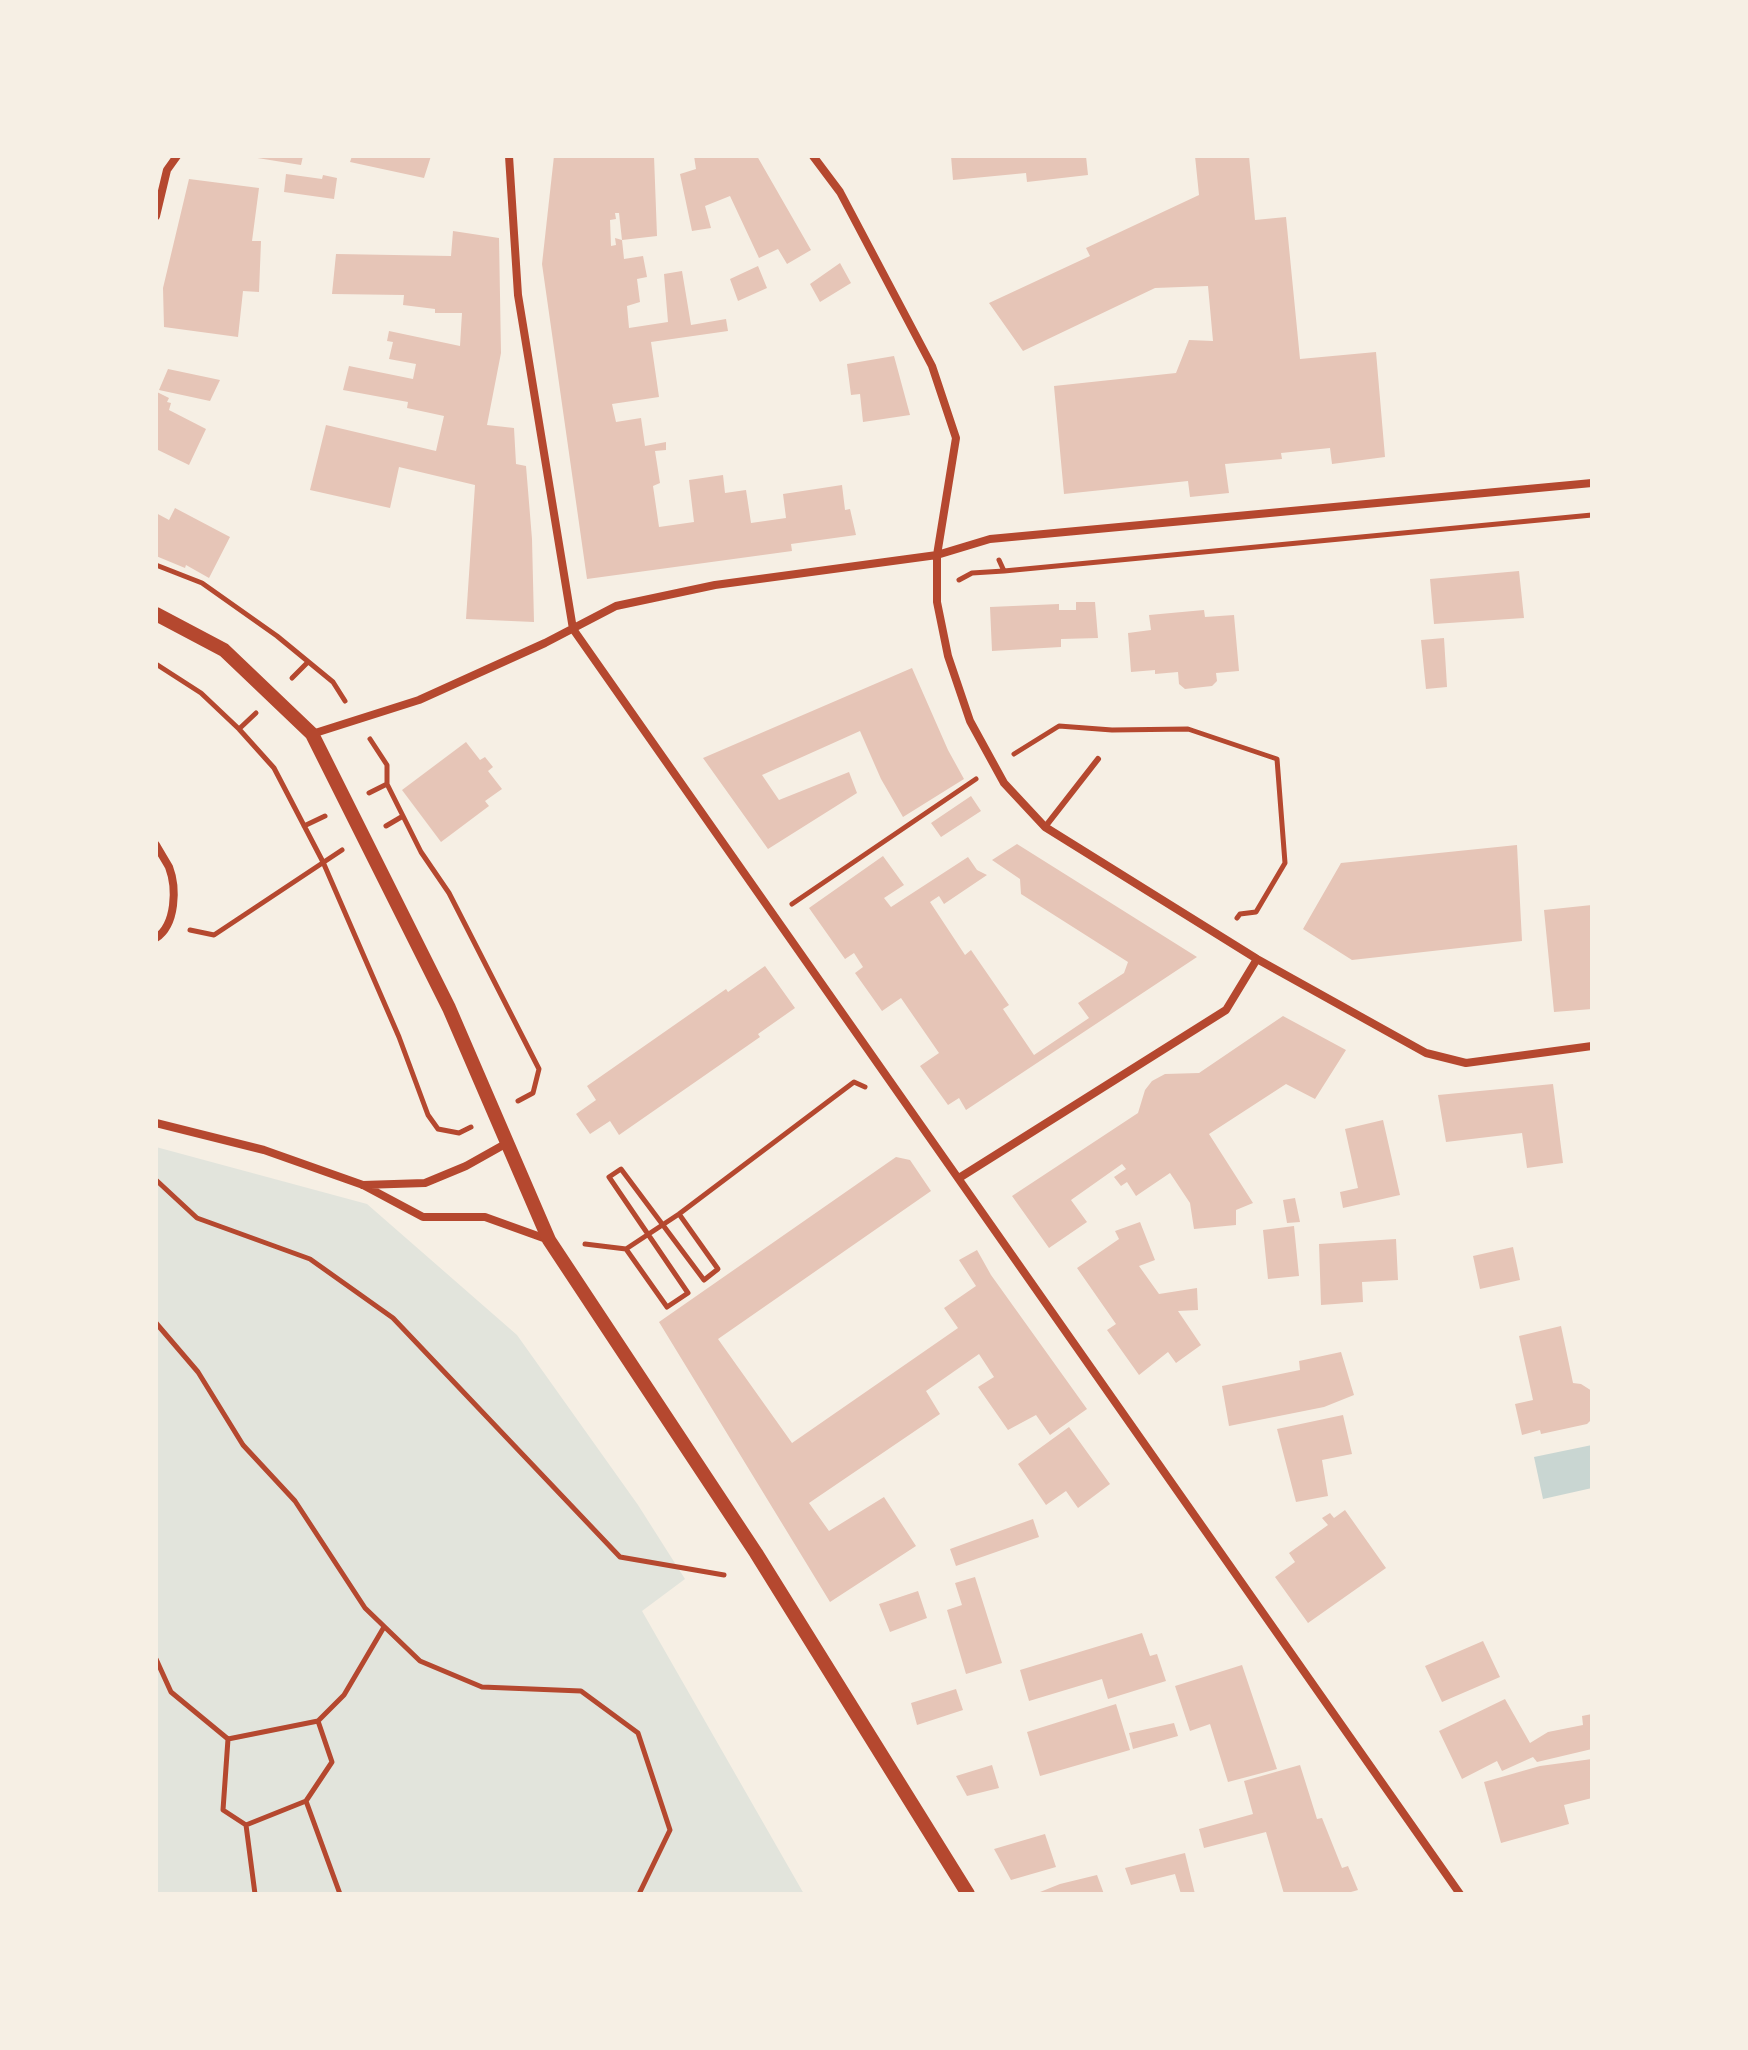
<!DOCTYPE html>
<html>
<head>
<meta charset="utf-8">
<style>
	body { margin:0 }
	#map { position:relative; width:1748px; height:2050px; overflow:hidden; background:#f6efe4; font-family:"DM Sans",sans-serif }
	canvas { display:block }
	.frame { position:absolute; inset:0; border:158px solid #f6efe4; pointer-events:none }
</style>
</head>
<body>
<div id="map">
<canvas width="1748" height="2050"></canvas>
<div class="frame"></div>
</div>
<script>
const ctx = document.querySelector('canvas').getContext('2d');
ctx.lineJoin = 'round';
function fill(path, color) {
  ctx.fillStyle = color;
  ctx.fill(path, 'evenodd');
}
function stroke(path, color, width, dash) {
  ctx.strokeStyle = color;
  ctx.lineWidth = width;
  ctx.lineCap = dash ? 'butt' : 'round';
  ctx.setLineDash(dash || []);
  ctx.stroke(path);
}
fill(new Path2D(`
	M 156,1147 L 367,1204 L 517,1335 L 638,1505 L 685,1579 L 642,1611 L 804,1894 L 156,1894 Z`), '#e2e4dc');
fill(new Path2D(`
	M 1592,1445 L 1592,1488 L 1543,1499 L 1534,1457 Z`), '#c9d6d2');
fill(new Path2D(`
	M 245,156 L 303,156 L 301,165 Z
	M 352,156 L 431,156 L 424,178 L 350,162 Z
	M 554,156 L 654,156 L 657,236 L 622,240 L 619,213 L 615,213 L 616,219 L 610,220 L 611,246 L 616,245 L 615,238 L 622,240 L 624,259 L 643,256 L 647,277 L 637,279 L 640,302 L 627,306 L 629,328 L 668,322 L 664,274 L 682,271 L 691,325 L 726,319 L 728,331 L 651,342 L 659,397 L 612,404 L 616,422 L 641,418 L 645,446 L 666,442 L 666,450 L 655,451 L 660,483 L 653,486 L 659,527 L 694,522 L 689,480 L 723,475 L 725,493 L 746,490 L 751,523 L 786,518 L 783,494 L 842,485 L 845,510 L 850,509 L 856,535 L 791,544 L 792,551 L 587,579 L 542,264 Z
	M 694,156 L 757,156 L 811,250 L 787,264 L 778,249 L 759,258 L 730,196 L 705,206 L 711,228 L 692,231 L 680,174 L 696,169 Z
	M 951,156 L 1086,156 L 1088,175 L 1027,182 L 1026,173 L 953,180 Z
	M 1195,156 L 1249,156 L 1255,220 L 1286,217 L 1300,359 L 1376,352 L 1385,457 L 1332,464 L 1330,448 L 1281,453 L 1282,459 L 1225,464 L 1229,493 L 1190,497 L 1188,481 L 1064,494 L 1054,386 L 1176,373 L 1189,340 L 1213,341 L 1208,286 L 1155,288 L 1023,351 L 989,303 L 1090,256 L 1086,248 L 1199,195 Z
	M 286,174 L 322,179 L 323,175 L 337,178 L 334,199 L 284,192 Z
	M 189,179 L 259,188 L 252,241 L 261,241 L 259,292 L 243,291 L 238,337 L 164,327 L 163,288 Z
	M 453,231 L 499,238 L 501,353 L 487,425 L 514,428 L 516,464 L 526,466 L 532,539 L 534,622 L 466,619 L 475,485 L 399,467 L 390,508 L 310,490 L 326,425 L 436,451 L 444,416 L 407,408 L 408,402 L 343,390 L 349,366 L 413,379 L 416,364 L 389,359 L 393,342 L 387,341 L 389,331 L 460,346 L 462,313 L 435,313 L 435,309 L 403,305 L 404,295 L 332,294 L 336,254 L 451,256 Z
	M 840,263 L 851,283 L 820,302 L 810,284 Z
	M 758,266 L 767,288 L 738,301 L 730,279 Z
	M 894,356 L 910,415 L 863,422 L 860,394 L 851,395 L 847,364 Z
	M 168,369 L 220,380 L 210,401 L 159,390 Z
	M 157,392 L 169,398 L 167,402 L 171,403 L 169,410 L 206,429 L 189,465 L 156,449 Z
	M 175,508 L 230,537 L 209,578 L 186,565 L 185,568 L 156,556 L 156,513 L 169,520 Z
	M 1519,571 L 1524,618 L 1434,624 L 1430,579 Z
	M 1076,602 L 1095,602 L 1098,638 L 1061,639 L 1061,647 L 992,651 L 990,607 L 1059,604 L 1059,610 L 1076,610 Z
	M 1204,610 L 1205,617 L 1234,615 L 1239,671 L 1216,673 L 1217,681 L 1212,686 L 1185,689 L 1179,684 L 1178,672 L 1155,674 L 1155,670 L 1131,672 L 1128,633 L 1151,630 L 1149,615 Z
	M 1444,638 L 1447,687 L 1426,689 L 1421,640 Z
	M 912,668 L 948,750 L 964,779 L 903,817 L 881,779 L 860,731 L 762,775 L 779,800 L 849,772 L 857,793 L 768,849 L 703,758 Z
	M 466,742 L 480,760 L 485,757 L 493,767 L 488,771 L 502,789 L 485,801 L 489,806 L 441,842 L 402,790 Z
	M 971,796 L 981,811 L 941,837 L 931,823 Z
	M 1017,844 L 1197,957 L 966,1110 L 959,1098 L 948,1105 L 920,1066 L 939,1053 L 901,998 L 882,1011 L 855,973 L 863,967 L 854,953 L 845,959 L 809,908 L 883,856 L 904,885 L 884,898 L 891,907 L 968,857 L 977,870 L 987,875 L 944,904 L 939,896 L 930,902 L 965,955 L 971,950 L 1009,1005 L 1003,1009 L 1034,1055 L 1089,1018 L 1078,1003 L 1124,973 L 1128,962 L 1021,894 L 1020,879 L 992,860 Z
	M 1517,845 L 1522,941 L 1352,960 L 1303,929 L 1341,863 Z
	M 1592,905 L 1592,1009 L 1554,1012 L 1544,910 Z
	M 765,966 L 795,1008 L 758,1034 L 760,1037 L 619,1135 L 610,1121 L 590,1134 L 576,1114 L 596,1100 L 587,1086 L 726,989 L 728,992 Z
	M 1283,1016 L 1346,1050 L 1315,1099 L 1286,1084 L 1209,1134 L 1253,1203 L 1236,1210 L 1236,1225 L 1194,1229 L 1190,1203 L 1170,1173 L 1136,1196 L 1127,1182 L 1121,1186 L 1114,1177 L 1126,1169 L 1122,1164 L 1071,1200 L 1087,1222 L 1049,1248 L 1012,1196 L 1138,1113 L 1145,1090 L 1152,1081 L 1165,1074 L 1199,1073 Z
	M 1553,1084 L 1563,1163 L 1527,1168 L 1522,1133 L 1446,1142 L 1438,1095 Z
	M 1383,1120 L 1400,1195 L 1343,1208 L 1340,1192 L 1358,1188 L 1345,1129 Z
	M 896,1157 L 910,1160 L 931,1191 L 718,1339 L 792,1443 L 958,1328 L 944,1308 L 976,1286 L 959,1260 L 977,1250 L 991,1275 L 1087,1409 L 1050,1435 L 1036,1415 L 1008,1430 L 978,1387 L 994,1377 L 979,1354 L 926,1391 L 940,1414 L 809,1503 L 829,1531 L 884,1497 L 916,1546 L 830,1602 L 659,1322 Z
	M 1295,1198 L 1300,1222 L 1287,1223 L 1283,1200 Z
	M 1140,1222 L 1155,1260 L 1139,1266 L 1159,1294 L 1197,1288 L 1198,1310 L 1178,1311 L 1201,1345 L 1176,1363 L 1168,1352 L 1139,1375 L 1107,1330 L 1116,1324 L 1077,1268 L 1119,1239 L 1115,1231 Z
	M 1294,1226 L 1299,1276 L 1268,1279 L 1263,1230 Z
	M 1396,1239 L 1398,1280 L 1362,1282 L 1363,1302 L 1321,1305 L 1319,1244 Z
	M 1513,1247 L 1520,1280 L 1480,1289 L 1473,1256 Z
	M 1561,1326 L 1573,1383 L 1581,1384 L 1592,1391 L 1592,1419 L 1587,1424 L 1541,1434 L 1540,1430 L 1522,1435 L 1515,1404 L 1533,1400 L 1519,1336 Z
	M 1341,1352 L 1354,1395 L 1324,1407 L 1229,1426 L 1222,1386 L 1300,1370 L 1299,1361 Z
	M 1343,1415 L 1352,1454 L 1322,1460 L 1328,1496 L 1296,1502 L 1277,1429 Z
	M 1069,1427 L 1110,1484 L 1078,1508 L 1066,1491 L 1046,1505 L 1018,1464 Z
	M 1345,1510 L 1386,1568 L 1308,1623 L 1275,1577 L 1295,1562 L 1289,1553 L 1328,1525 L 1322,1518 L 1330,1513 L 1334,1518 Z
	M 1033,1519 L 1039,1537 L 956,1566 L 950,1549 Z
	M 975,1577 L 1002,1663 L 966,1674 L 947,1610 L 962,1605 L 955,1583 Z
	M 918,1591 L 927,1618 L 890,1632 L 879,1604 Z
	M 1142,1633 L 1150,1656 L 1157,1654 L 1166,1681 L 1108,1699 L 1102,1679 L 1029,1701 L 1020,1670 Z
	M 1483,1641 L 1500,1677 L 1442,1702 L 1425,1666 Z
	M 1242,1665 L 1277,1769 L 1228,1782 L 1210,1724 L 1190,1731 L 1175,1686 Z
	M 956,1689 L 963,1710 L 917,1725 L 911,1703 Z
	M 1505,1699 L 1530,1743 L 1548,1732 L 1583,1725 L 1582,1716 L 1592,1714 L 1592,1749 L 1537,1762 L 1533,1757 L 1502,1771 L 1497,1761 L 1462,1779 L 1439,1731 Z
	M 1116,1704 L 1130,1750 L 1040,1776 L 1027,1732 Z
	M 1174,1723 L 1178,1736 L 1133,1749 L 1129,1733 Z
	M 1592,1759 L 1592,1798 L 1564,1805 L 1569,1824 L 1501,1843 L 1484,1782 L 1540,1766 Z
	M 992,1765 L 999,1788 L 967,1796 L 956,1776 Z
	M 1300,1765 L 1317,1819 L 1322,1818 L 1342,1868 L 1348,1866 L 1358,1890 L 1344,1894 L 1284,1894 L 1266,1832 L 1204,1848 L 1199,1829 L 1253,1814 L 1244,1781 Z
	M 1045,1834 L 1056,1867 L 1011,1880 L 994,1849 Z
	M 1185,1853 L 1195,1894 L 1181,1894 L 1175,1874 L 1131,1885 L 1125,1868 Z
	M 1097,1875 L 1104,1894 L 1035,1894 L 1060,1884 Z`), '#e6c5b7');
stroke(new Path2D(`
	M 156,565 L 202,583 L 277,636 L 333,682 L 345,701
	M 1004,571 L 1592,515
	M 959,580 L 972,573 L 1004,571 L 999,560
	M 156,664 L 201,693 L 239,729 L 274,768 L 323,862 L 399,1037 L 428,1115 L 438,1129 L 459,1133 L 471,1127
	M 292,678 L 308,662
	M 239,729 L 256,713
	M 370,739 L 387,765 L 387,784 L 421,852 L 449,893 L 539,1069 L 533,1093 L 518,1101
	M 1014,754 L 1059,726 L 1112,730 L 1188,729 L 1277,759 L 1285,863 L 1256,912 L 1240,914 L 1237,918
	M 369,793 L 387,784
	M 304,826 L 325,816
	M 386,826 L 403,816
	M 792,904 L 976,779
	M 190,930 L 214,935 L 342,850
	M 156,1180 L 197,1218 L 310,1259 L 393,1318 L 620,1557 L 724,1575
	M 585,1244 L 626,1249 L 667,1307 L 688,1293 L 609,1177 L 621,1169 L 704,1280 L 718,1269 L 679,1214
	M 626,1249 L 679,1214 L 854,1082 L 865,1087
	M 156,1323 L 198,1372 L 243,1445 L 295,1501 L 365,1608 L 420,1661 L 482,1687 L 581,1691 L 638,1733 L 670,1830 L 639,1894
	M 156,1659 L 171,1692 L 228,1739 L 318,1721 L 344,1695 L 384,1627
	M 228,1739 L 223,1810 L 246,1825 L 306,1801 L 332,1762 L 318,1721
	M 306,1801 L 340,1894
	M 246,1825 L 255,1894`), '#b5482f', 5);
stroke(new Path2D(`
	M 1045,827 L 1098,759`), '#b5482f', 6);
stroke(new Path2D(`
	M 509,156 L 518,295 L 573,629 L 1460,1894
	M 813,156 L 840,192 L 932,366 L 956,438 L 937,555 L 937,602 L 948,656 L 970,721 L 1004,783 L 1045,827 L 1257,959 L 1426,1053 L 1466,1063 L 1592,1046
	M 156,216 L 167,170 L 177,156
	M 312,734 L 419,700 L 545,643 L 616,606 L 715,585 L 937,555 L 990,539 L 1592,483
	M 156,845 C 160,852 165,860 169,867 C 177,888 176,925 156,938
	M 156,1123 L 264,1150 L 363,1185 L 423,1217 L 485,1217 L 549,1240
	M 959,1178 L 1226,1010 L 1257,959
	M 363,1185 L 425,1183 L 466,1166 L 507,1143`), '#b5482f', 8);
stroke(new Path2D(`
	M 156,614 L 224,650 L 312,734 L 449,1008 L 549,1240 L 756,1553 L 968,1894`), '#b5482f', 14);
</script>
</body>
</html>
